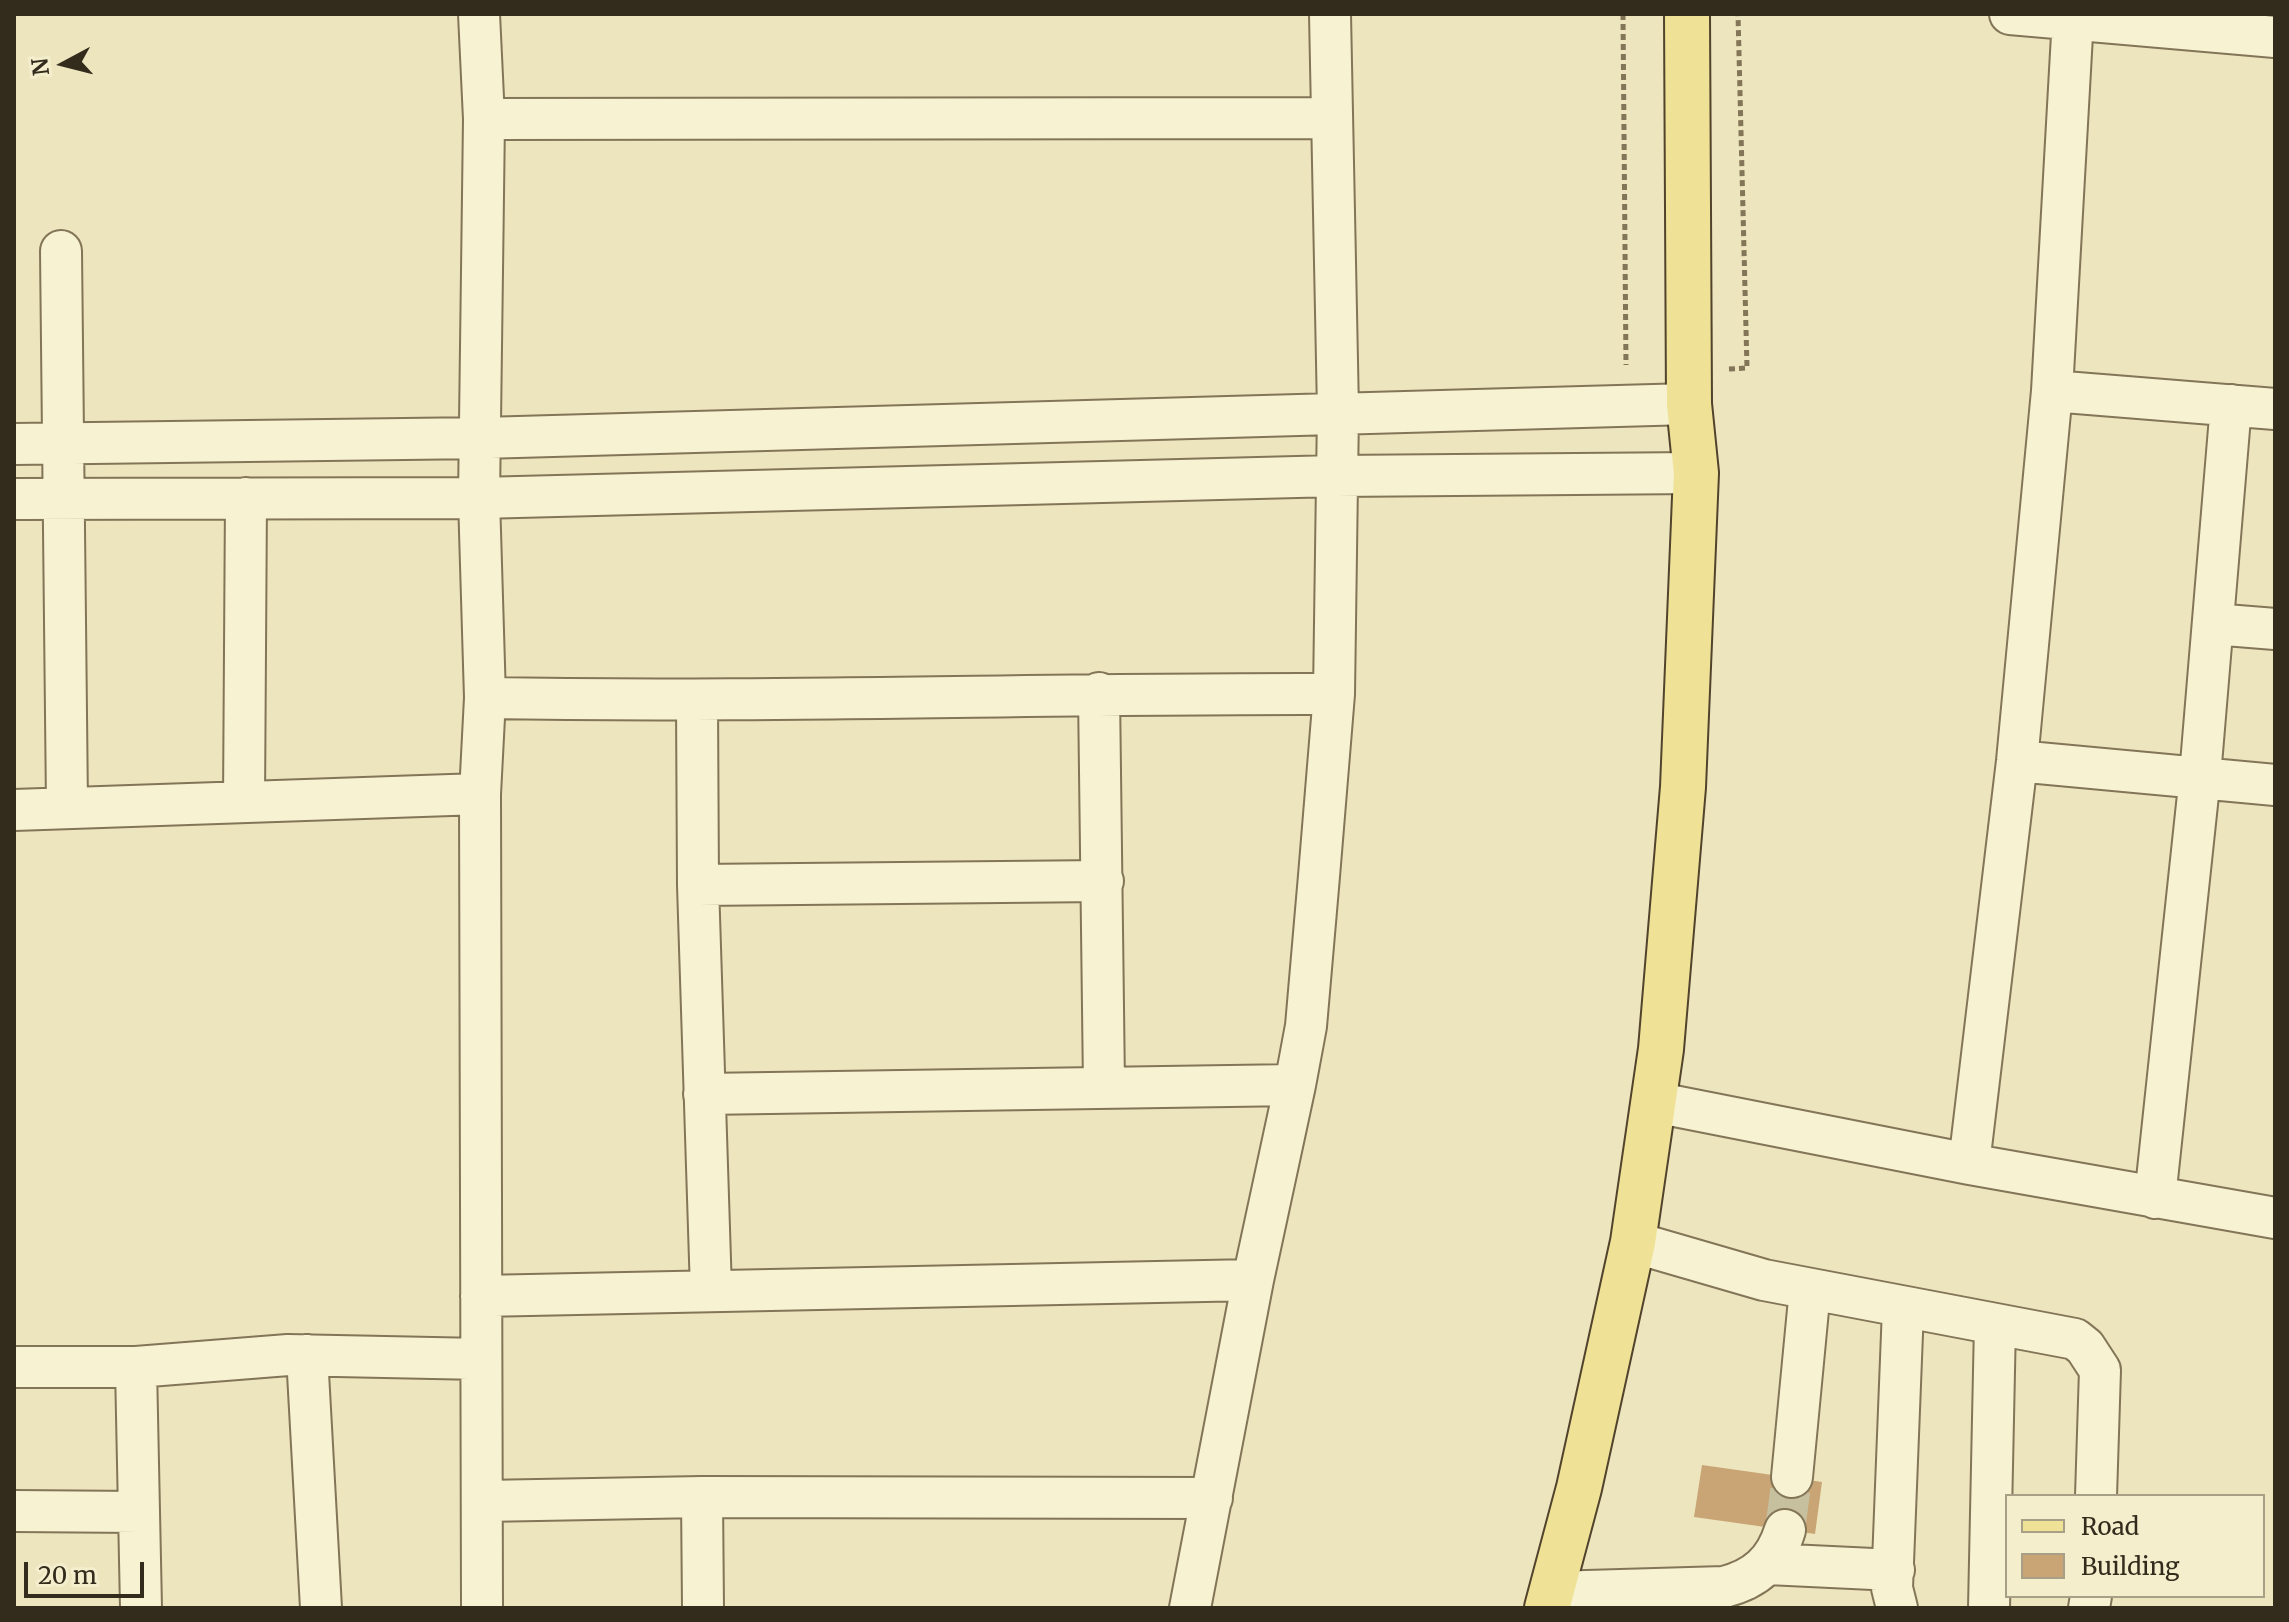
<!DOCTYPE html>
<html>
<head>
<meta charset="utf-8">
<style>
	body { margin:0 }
	#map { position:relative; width:2289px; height:1622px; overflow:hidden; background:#ece5be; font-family:Merriweather,serif }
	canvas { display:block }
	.frame { position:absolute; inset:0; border:16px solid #332b1c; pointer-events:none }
	.legend { position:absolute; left:2005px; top:1494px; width:260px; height:104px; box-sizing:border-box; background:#f4eecd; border:2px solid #a7a086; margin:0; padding:10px 14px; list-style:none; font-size:24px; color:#332b1c }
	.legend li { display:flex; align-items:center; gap:16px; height:40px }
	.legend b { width:40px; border:2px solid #a7a086 }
	.north { position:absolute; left:24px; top:24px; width:80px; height:80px; -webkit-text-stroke:6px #f4eecd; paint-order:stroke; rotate:263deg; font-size:22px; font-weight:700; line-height:32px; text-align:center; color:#332b1c }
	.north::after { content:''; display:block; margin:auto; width:28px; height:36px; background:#332b1c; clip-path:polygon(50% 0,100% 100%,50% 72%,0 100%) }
	.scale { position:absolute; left:24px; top:1562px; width:120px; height:36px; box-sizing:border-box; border:4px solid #332b1c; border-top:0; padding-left:10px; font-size:24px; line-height:28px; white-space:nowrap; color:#332b1c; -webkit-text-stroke:6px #f4eecd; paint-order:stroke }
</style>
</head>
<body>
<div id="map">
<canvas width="2289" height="1622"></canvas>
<div class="frame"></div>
<ul class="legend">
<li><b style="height:10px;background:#efe196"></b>Road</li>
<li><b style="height:22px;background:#c9a575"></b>Building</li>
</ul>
<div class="north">N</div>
<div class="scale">20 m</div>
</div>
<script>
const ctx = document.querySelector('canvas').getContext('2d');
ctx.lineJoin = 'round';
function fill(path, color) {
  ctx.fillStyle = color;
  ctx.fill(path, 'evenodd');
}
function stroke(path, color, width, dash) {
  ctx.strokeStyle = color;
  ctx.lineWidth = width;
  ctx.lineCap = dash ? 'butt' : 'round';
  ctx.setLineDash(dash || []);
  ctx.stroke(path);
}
fill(new Path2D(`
	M 1702,1465 L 1822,1482 L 1815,1534 L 1694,1517 Z`), '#c9a575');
stroke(new Path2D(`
	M 1785,1530 L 1792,1477`), '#c7c09e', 40, [40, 20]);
const minor = new Path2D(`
	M 479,14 L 484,119 L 479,498 L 485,698 L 480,794 L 482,1608
	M 2010,14 L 2275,37
	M 484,119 L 1331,118
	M 61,251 L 67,806
	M 2052,391 L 2275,409
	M 14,444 L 482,438 L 1689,404
	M 14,499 L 479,498 L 1336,476 L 1696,473
	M 2213,624 L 2275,629
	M 1099,693 L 1104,1086
	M 485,698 C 768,703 1051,693 1334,694
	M 697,702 L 698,885 L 711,1291
	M 2017,761 L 2275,785
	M 244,801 L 246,498
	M 14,810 L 480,794
	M 698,885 L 1103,881
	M 704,1094 L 1295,1085
	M 1654,1102 L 1969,1164 L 2275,1218
	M 1969,1164 L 2017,761 L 2052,391 L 2073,17
	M 2155,1198 L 2200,776 L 2231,405
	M 1633,1242 L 1764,1280 L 2075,1339 L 2085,1347 L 2100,1370 L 2096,1496
	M 481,1296 L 1253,1280
	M 307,1355 L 321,1608
	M 14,1367 L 136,1367 L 288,1355 L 481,1359
	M 136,1367 L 141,1608
	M 1792,1477 L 1810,1289
	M 702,1497 L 703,1608
	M 483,1501 L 702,1497 L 1212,1498
	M 14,1511 L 139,1512
	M 1768,1564 L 1894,1570
	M 1552,1592 L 1724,1587 C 1756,1579 1775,1562 1785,1530
	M 1190,1608 L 1253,1280 L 1295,1085 L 1306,1026 L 1319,876 L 1334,694 L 1338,411 L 1330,14
	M 1897,1608 L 1892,1588 L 1903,1308
	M 1989,1608 L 1995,1324
	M 2089,1608 L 2091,1596`);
const major = new Path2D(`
	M 1547,1608 L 1579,1488 L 1633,1242 L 1661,1049 L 1683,787 L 1696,473 L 1689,404 L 1687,14`);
stroke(minor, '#837557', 44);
stroke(major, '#51432c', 48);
stroke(new Path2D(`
	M 1623,14 L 1626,365
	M 1729,369 L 1747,368 L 1738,14`), '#837557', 5, [6, 4]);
stroke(minor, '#f7f2d1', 40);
stroke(major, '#efe196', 44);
</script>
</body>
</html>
